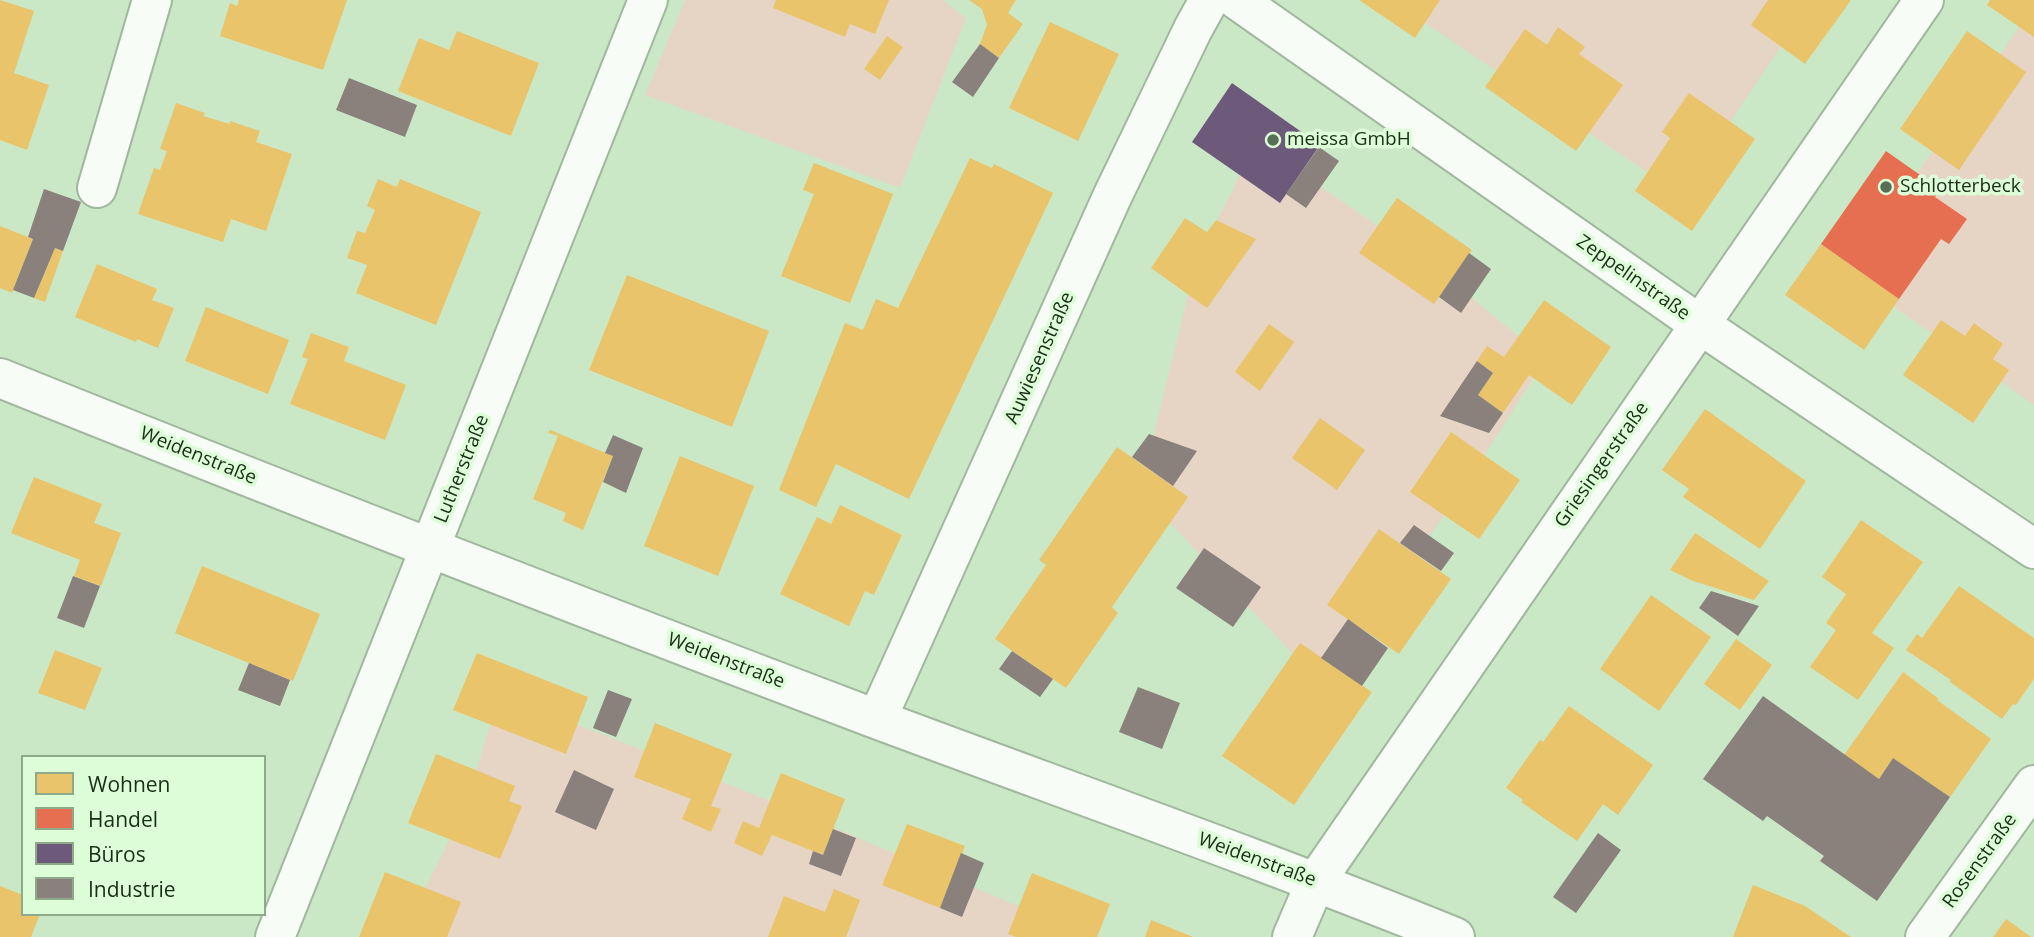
<!DOCTYPE html>
<html>
<head>
<meta charset="utf-8">
<style>
	body { margin:0 }
	#map { position:relative; width:2034px; height:937px; overflow:hidden; background:#cae8c6; font-family:"Open Sans",sans-serif }
	canvas { display:block }
	.legend { position:absolute; left:21px; top:755px; width:245px; height:161px; box-sizing:border-box; background:#ddfdd8; border:2px solid #8faa8a; margin:0; padding:9px 12px; list-style:none; font-size:21px; color:#192e16 }
	.legend li { display:flex; align-items:center; gap:14px; height:35px }
	.legend b { width:35px; border:2px solid #8faa8a }
</style>
</head>
<body>
<div id="map">
<canvas width="2034" height="937"></canvas>
<ul class="legend">
<li><b style="height:19px;background:#e9c46a"></b>Wohnen</li>
<li><b style="height:19px;background:#e76f51"></b>Handel</li>
<li><b style="height:19px;background:#6d597a"></b>Büros</li>
<li><b style="height:19px;background:#8a817c"></b>Industrie</li>
</ul>
</div>
<script>
const ctx = document.querySelector('canvas').getContext('2d');
ctx.lineJoin = 'round';
function fill(path, color) {
  ctx.fillStyle = color;
  ctx.fill(path, 'evenodd');
}
function stroke(path, color, width, dash) {
  ctx.strokeStyle = color;
  ctx.lineWidth = width;
  ctx.lineCap = dash ? 'butt' : 'round';
  ctx.setLineDash(dash || []);
  ctx.stroke(path);
}
function write(font, color, halo, rows, align = 'center') {
  ctx.font = font + ' "Open Sans",sans-serif';
  ctx.lineWidth = 7;
  ctx.setLineDash([]);
  ctx.textBaseline = 'middle';
  ctx.strokeStyle = halo;
  ctx.fillStyle = color;
  for (const [text, x, y, turn = 0] of rows) {
    ctx.save();
    ctx.translate(x, y);
    ctx.rotate((+turn || 0) * Math.PI / 180);
    ctx.textAlign = isNaN(turn) ? turn : align;
    if (halo) ctx.strokeText(text, 0, 0);
    ctx.fillText(text, 0, 0);
    ctx.restore();
  }
}
fill(new Path2D(`
	M 685,0 L 943,0 L 966,18 L 900,188 L 645,95 Z
	M 1391,0 L 1812,0 L 1681,195 Z
	M 2034,6 L 2034,405 L 1847,274 Z
	M 1256,143 L 1415,251 L 1546,359 L 1465,486 L 1323,686 L 1140,491 L 1196,262 Z
	M 499,694 L 683,766 L 802,814 L 1058,923 L 1102,937 L 408,937 L 409,921 L 466,806 Z`), '#e6d5c5');
fill(new Path2D(`
	M 0,0 L 34,11 L 14,73 L 49,85 L 27,150 L 0,140 Z
	M 239,0 L 347,0 L 323,70 L 220,36 L 230,3 L 237,6 Z
	M 776,0 L 889,0 L 875,34 L 850,24 L 845,37 L 773,8 Z
	M 969,0 L 1016,0 L 1008,13 L 1023,24 L 999,58 L 980,44 L 987,25 L 982,9 Z
	M 1359,0 L 1440,0 L 1415,38 Z
	M 1768,0 L 1851,0 L 1805,64 L 1751,25 Z
	M 1990,0 L 2034,0 L 2034,37 L 1987,5 Z
	M 1050,22 L 1119,54 L 1078,141 L 1009,108 Z
	M 1558,27 L 1585,47 L 1579,54 L 1623,85 L 1576,151 L 1485,87 L 1525,29 L 1547,45 Z
	M 457,31 L 539,63 L 511,136 L 398,91 L 419,38 L 449,50 Z
	M 1967,31 L 2026,72 L 1959,170 L 1900,129 Z
	M 887,36 L 903,47 L 880,80 L 864,69 Z
	M 1689,93 L 1755,139 L 1692,231 L 1635,191 L 1670,138 L 1662,132 Z
	M 176,103 L 205,113 L 203,116 L 230,124 L 230,121 L 260,131 L 256,142 L 292,154 L 266,231 L 231,219 L 223,242 L 138,214 L 154,168 L 160,170 L 167,151 L 160,149 Z
	M 970,158 L 992,168 L 994,164 L 1053,193 L 909,499 L 836,464 L 816,507 L 779,490 L 845,323 L 863,330 L 876,299 L 898,308 Z
	M 814,163 L 893,194 L 850,303 L 781,276 L 814,194 L 803,190 Z
	M 378,179 L 397,187 L 400,179 L 481,212 L 436,325 L 356,293 L 367,265 L 347,258 L 357,231 L 365,233 L 375,210 L 367,206 Z
	M 1397,198 L 1472,250 L 1434,304 L 1359,253 Z
	M 1185,218 L 1207,232 L 1216,220 L 1256,239 L 1207,308 L 1151,268 Z
	M 0,226 L 33,239 L 12,293 L 0,288 Z
	M 1821,244 L 1899,299 L 1864,350 L 1785,295 Z
	M 55,248 L 63,251 L 45,302 L 34,298 Z
	M 97,264 L 157,289 L 152,300 L 174,308 L 158,348 L 137,339 L 136,342 L 75,317 Z
	M 627,275 L 769,331 L 732,427 L 589,370 Z
	M 1544,300 L 1611,347 L 1572,405 L 1529,375 L 1503,413 L 1478,395 L 1493,373 L 1477,361 L 1487,346 L 1504,357 Z
	M 206,307 L 289,340 L 268,394 L 185,361 Z
	M 1941,320 L 1965,336 L 1974,323 L 2003,344 L 1993,359 L 2009,370 L 1973,423 L 1903,375 Z
	M 1269,324 L 1294,342 L 1260,391 L 1235,372 Z
	M 311,333 L 349,347 L 344,361 L 406,385 L 385,440 L 290,404 L 308,359 L 302,357 Z
	M 1705,409 L 1806,481 L 1760,549 L 1683,497 L 1689,489 L 1662,470 Z
	M 1320,418 L 1365,450 L 1337,490 L 1292,458 Z
	M 550,430 L 613,456 L 583,530 L 563,521 L 566,513 L 533,499 L 558,436 L 548,433 Z
	M 1451,432 L 1520,480 L 1479,539 L 1410,492 Z
	M 1117,447 L 1188,497 L 1112,607 L 1118,613 L 1066,688 L 995,639 L 1046,565 L 1039,560 Z
	M 680,456 L 754,486 L 718,576 L 644,546 Z
	M 34,477 L 102,504 L 94,523 L 121,533 L 101,586 L 74,576 L 80,560 L 11,533 Z
	M 840,505 L 902,535 L 874,595 L 865,591 L 849,626 L 780,594 L 817,517 L 831,524 Z
	M 1861,520 L 1923,562 L 1872,633 L 1894,648 L 1858,700 L 1810,667 L 1836,630 L 1826,623 L 1846,594 L 1822,577 Z
	M 1379,529 L 1451,579 L 1399,654 L 1327,605 Z
	M 1695,533 L 1769,581 L 1754,600 L 1693,581 L 1670,570 Z
	M 202,566 L 320,614 L 293,681 L 175,633 Z
	M 1959,586 L 2034,638 L 2034,679 L 2016,705 L 2013,704 L 2002,719 L 1950,682 L 1951,680 L 1906,650 L 1917,634 L 1922,638 Z
	M 1651,595 L 1711,637 L 1659,711 L 1600,669 Z
	M 1736,639 L 1772,665 L 1740,710 L 1704,684 Z
	M 1300,643 L 1372,692 L 1294,805 L 1222,756 Z
	M 55,650 L 102,668 L 85,710 L 38,693 Z
	M 477,653 L 588,697 L 566,754 L 453,710 Z
	M 1903,672 L 1939,699 L 1937,700 L 1991,739 L 1950,797 L 1893,758 L 1879,779 L 1844,755 Z
	M 1569,706 L 1653,765 L 1618,815 L 1603,804 L 1577,841 L 1521,802 L 1523,800 L 1506,788 L 1540,740 L 1543,742 Z
	M 655,723 L 732,754 L 711,806 L 721,809 L 711,832 L 682,819 L 691,799 L 634,777 Z
	M 436,754 L 515,786 L 509,801 L 522,806 L 500,859 L 408,823 Z
	M 781,773 L 845,799 L 823,855 L 772,835 L 762,856 L 734,843 L 743,821 L 759,828 Z
	M 907,824 L 965,846 L 940,908 L 882,885 Z
	M 385,872 L 461,902 L 447,937 L 359,937 Z
	M 1032,873 L 1110,904 L 1097,937 L 1016,937 L 1008,934 Z
	M 1753,885 L 1805,906 L 1851,937 L 1733,937 Z
	M 0,886 L 23,895 L 23,914 L 40,914 L 31,937 L 0,937 Z
	M 834,889 L 860,900 L 846,937 L 768,937 L 784,896 L 825,912 Z
	M 2006,919 L 2031,937 L 1993,937 Z
	M 1151,920 L 1193,937 L 1145,937 Z`), '#e9c46a');
fill(new Path2D(`
	M 1886,151 L 1940,189 L 1935,197 L 1967,219 L 1949,244 L 1941,239 L 1899,299 L 1821,244 Z`), '#e76f51');
fill(new Path2D(`
	M 1232,83 L 1320,145 L 1280,203 L 1192,142 Z`), '#6d597a');
fill(new Path2D(`
	M 980,44 L 999,58 L 973,97 L 952,82 Z
	M 349,78 L 417,105 L 405,137 L 336,110 Z
	M 1319,147 L 1339,161 L 1306,208 L 1286,194 Z
	M 44,189 L 81,202 L 63,251 L 55,248 L 34,298 L 13,290 L 33,239 L 28,237 Z
	M 1469,253 L 1491,269 L 1461,313 L 1439,297 Z
	M 1477,361 L 1493,373 L 1478,395 L 1503,413 L 1489,433 L 1440,416 Z
	M 1149,434 L 1197,451 L 1173,486 L 1132,457 Z
	M 613,435 L 643,448 L 626,493 L 603,482 L 613,456 L 605,453 Z
	M 1414,525 L 1454,553 L 1441,571 L 1400,543 Z
	M 1204,548 L 1261,587 L 1233,627 L 1176,588 Z
	M 73,576 L 100,586 L 84,628 L 57,618 Z
	M 1711,591 L 1759,606 L 1738,636 L 1699,608 Z
	M 1348,619 L 1388,648 L 1362,686 L 1321,658 Z
	M 1012,651 L 1053,679 L 1040,697 L 999,669 Z
	M 249,663 L 290,680 L 280,706 L 238,690 Z
	M 1138,687 L 1180,703 L 1162,749 L 1119,732 Z
	M 608,690 L 632,699 L 616,737 L 593,728 Z
	M 1763,696 L 1879,779 L 1893,758 L 1950,797 L 1877,901 L 1820,861 L 1824,856 L 1767,816 L 1763,821 L 1703,779 Z
	M 574,770 L 614,789 L 596,830 L 555,812 Z
	M 833,829 L 856,838 L 841,876 L 809,864 L 813,851 L 823,855 Z
	M 1598,833 L 1621,850 L 1576,913 L 1553,897 Z
	M 961,853 L 984,863 L 962,917 L 940,908 Z`), '#8a817c');
const street = new Path2D(`
	M 1237,0 L 1699,324 L 2034,549
	M 97,188 L 152,0
	M 0,378 C 291,495 583,608 876,719 C 1069,791 1264,860 1455,937
	M 877,719 L 1112,197 L 1193,29 L 1209,0
	M 275,937 L 648,0
	M 1292,937 L 1316,881 L 1924,0
	M 1925,937 L 2034,785`);
stroke(street, '#a0b89d', 42);
stroke(street, '#f7fcf6', 38);
for (const [x, y, r, color] of [
	[1273,140,7,"#576f54"],
	[1886,187,7,"#576f54"]
]) {
  const dot = new Path2D();
  dot.arc(x, y, r, 0, 2 * Math.PI);
  ctx.fillStyle = color;
  ctx.fill(dot);
  stroke(dot, '#ddfdd8', 2.5);
}
write('19px', '#192e16', '#ddfdd8', [
	["meissa GmbH",1287,140],
	["Schlotterbeck",1900,187]
], 'left');
write('19px', '#192e16', '#ddfdd8', [
	["Zeppelinstraße",1633,278,35],
	["Auwiesenstraße",1040,358,-66],
	["Weidenstraße",198,456,22],
	["Griesingerstraße",1602,465,-55],
	["Lutherstraße",462,469,-68],
	["Weidenstraße",726,661,21],
	["Weidenstraße",1257,860,20],
	["Rosenstraße",1980,861,-54]
]);
</script>
</body>
</html>
